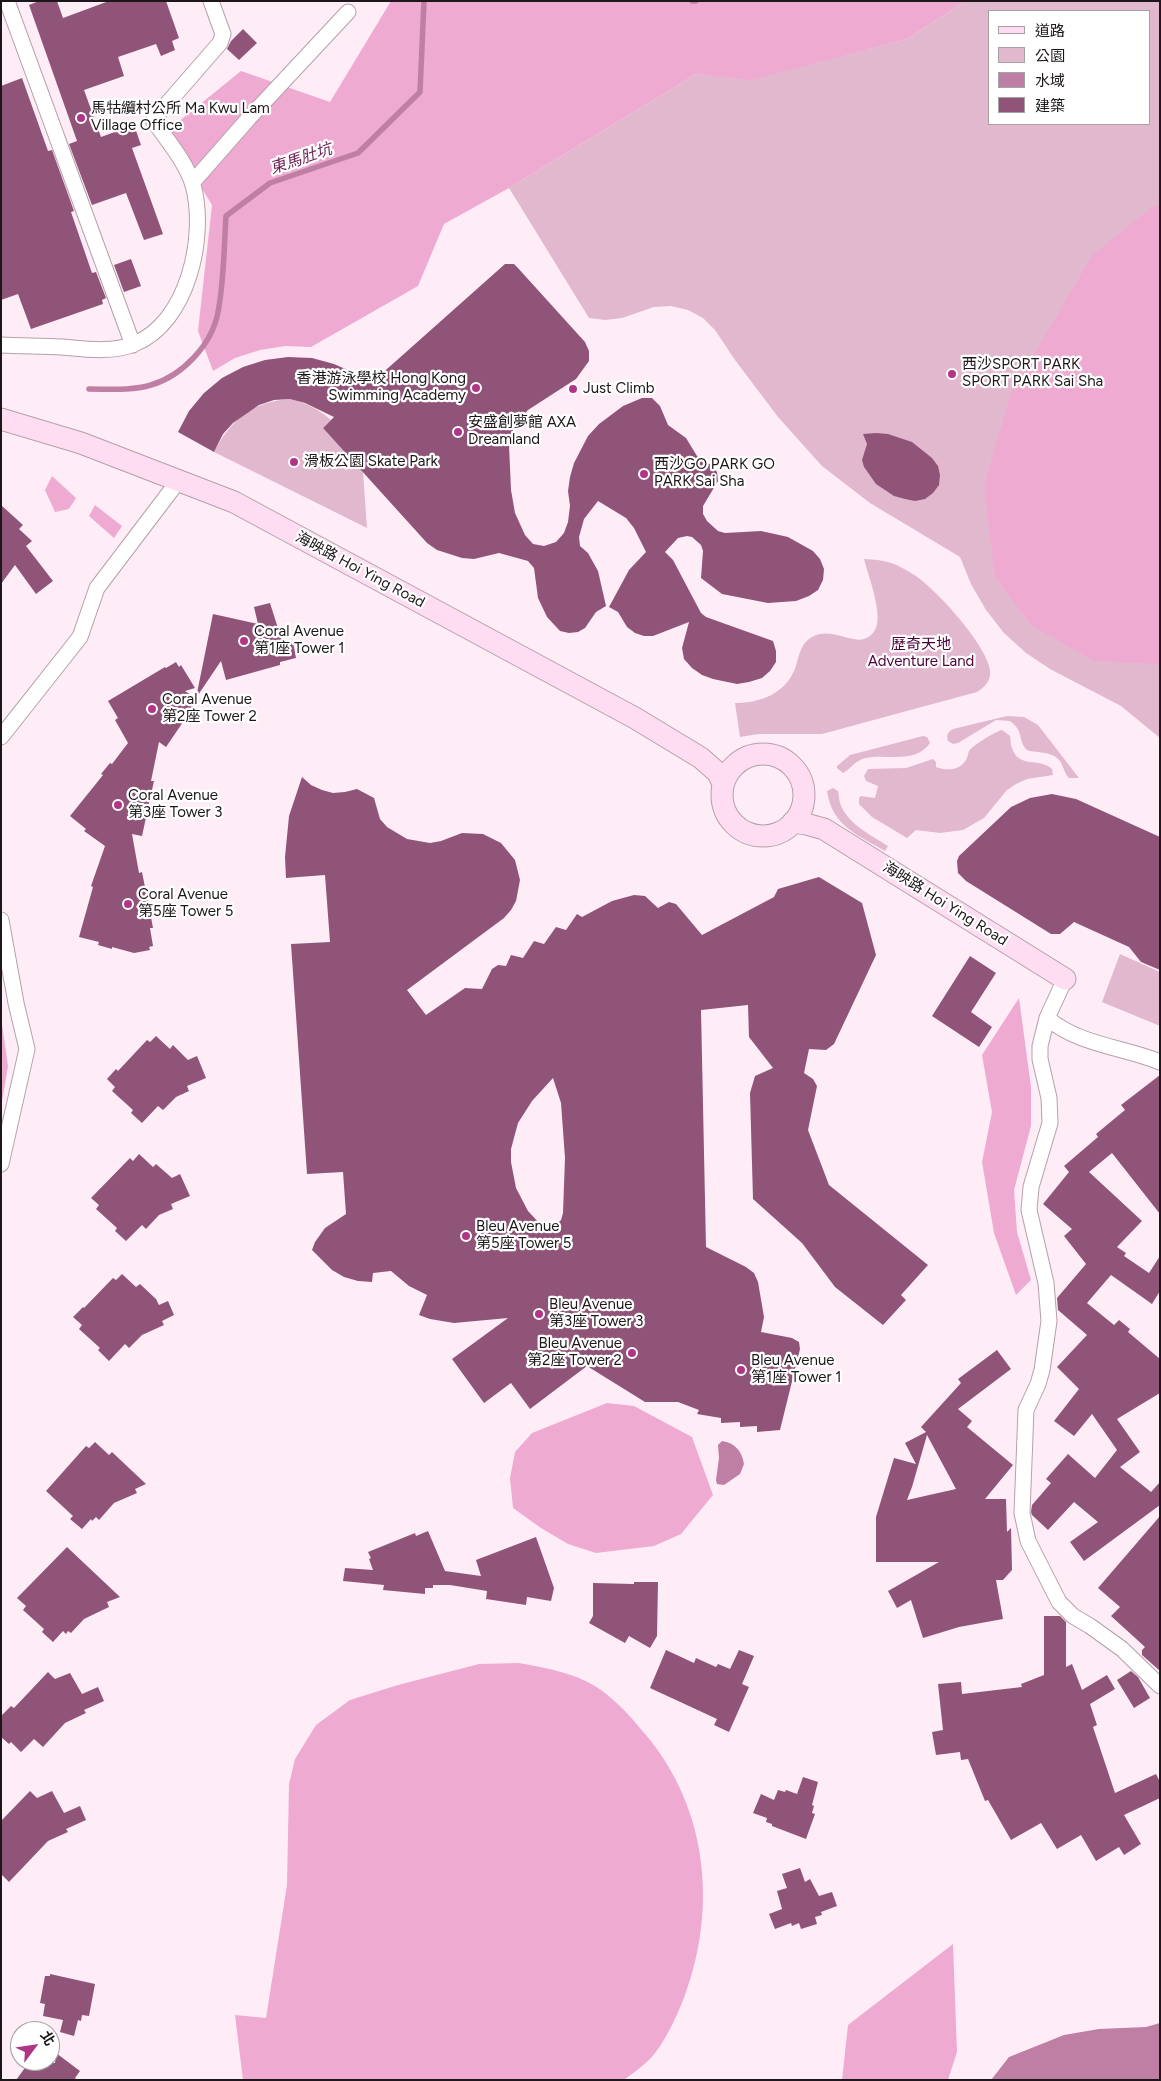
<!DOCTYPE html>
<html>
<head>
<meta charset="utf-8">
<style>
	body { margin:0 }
	#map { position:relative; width:1161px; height:2081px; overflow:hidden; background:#feedf6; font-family:Figtree,"Noto Sans TC",sans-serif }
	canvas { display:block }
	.frame { position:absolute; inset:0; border:2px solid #1d161a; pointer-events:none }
	.legend { position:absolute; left:988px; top:10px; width:162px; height:115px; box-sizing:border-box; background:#fff; border:1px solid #a5a2a3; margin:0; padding:6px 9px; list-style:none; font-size:15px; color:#1d161a }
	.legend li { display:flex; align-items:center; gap:10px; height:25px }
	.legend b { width:25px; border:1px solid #a5a2a3 }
	.north { position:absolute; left:10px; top:2021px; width:50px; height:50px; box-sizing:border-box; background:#fff; border:1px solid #a5a2a3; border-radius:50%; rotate:59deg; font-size:14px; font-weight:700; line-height:20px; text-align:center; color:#1d161a }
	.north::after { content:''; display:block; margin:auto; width:18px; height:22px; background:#b03587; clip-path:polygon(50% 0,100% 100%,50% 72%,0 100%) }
</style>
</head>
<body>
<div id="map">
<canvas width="1161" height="2081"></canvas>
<div class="frame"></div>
<ul class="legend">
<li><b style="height:6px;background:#fedcf1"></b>道路</li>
<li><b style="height:14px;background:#e2b8cf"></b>公園</li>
<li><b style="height:14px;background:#bf7ea4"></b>水域</li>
<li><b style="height:14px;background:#915479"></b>建築</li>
</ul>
<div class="north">北</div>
</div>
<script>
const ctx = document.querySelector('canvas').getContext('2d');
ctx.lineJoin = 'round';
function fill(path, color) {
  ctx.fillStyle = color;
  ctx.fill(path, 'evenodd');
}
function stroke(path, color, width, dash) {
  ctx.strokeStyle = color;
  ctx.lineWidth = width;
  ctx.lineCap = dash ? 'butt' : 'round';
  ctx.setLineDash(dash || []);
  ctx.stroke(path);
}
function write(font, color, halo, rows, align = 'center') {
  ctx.font = font + ' Figtree,"Noto Sans TC",sans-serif';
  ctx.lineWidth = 4.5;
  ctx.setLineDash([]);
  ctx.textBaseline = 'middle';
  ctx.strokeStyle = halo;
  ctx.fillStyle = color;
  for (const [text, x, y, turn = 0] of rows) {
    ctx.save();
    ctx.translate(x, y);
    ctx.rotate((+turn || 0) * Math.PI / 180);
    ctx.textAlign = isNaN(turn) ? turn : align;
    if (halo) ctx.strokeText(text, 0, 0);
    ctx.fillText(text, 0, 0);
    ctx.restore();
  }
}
fill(new Path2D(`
	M 966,1 L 1160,1 L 1160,738 L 1121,706 L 1050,669 L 1026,653 L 1004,633 L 986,610 L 971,584 L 960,557 L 870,503 L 822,466 L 778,417 L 735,360 L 715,330 L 703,318 L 688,310 L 671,306 L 654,307 L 622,318 L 605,320 L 589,318 L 509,188 L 696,74 L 752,79 L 907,39 ZM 990,11 L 1150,11 L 1150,124 L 990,124 Z
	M 290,399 C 307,403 318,409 331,420 L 323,428 L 363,472 L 367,528 L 214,452 C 232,419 251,402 290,399 Z
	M 864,559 C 885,560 893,562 911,573 C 933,585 987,645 990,670 C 991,681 985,687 977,692 L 822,734 L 758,734 L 740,737 L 735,703 C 761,703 787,693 796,666 C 799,655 801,643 812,637 C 836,624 860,654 875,630 C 884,616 868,575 864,559 Z
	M 1007,716 L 1024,717 L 1038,725 L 1079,778 L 1069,778 C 1064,773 1064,767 1060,761 C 1051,750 1038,754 1027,750 C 1017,740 1025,732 1010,721 L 996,720 L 958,743 L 953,744 L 948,741 C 946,735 948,732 953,729 Z
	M 1002,730 L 1010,736 C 1011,740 1010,743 1012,748 C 1019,769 1039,757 1052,769 L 1053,775 L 1027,779 L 1016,784 L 1007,790 L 984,818 L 963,830 L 940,833 L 916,830 L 907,838 L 872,817 L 859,804 L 859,798 L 861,796 L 875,798 L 878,786 L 866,781 L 864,776 L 868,769 L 906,768 L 933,759 L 936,762 L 936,767 C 947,771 961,771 967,758 C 968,756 968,753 969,751 C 972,746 996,731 1002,730 Z
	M 923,736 L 927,737 L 930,743 C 915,765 885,753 866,758 C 855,760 851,769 843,773 L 837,768 L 837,766 L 850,755 Z
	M 833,788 L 838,791 C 839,795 839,799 840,803 C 847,824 871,835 888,846 L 885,851 C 858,835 832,826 827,791 Z
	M 1120,954 L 1160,972 L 1160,1026 L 1102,1002 Z`), '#e2b8cf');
fill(new Path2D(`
	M 391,1 L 966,1 L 907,39 L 752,80 L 696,74 L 509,188 L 444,224 L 418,286 L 311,347 L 285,346 L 260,350 L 235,358 L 213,371 L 198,331 L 212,205 L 167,131 L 241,71 L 330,102 Z
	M 1160,204 L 1160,664 L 1094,661 L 1031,625 L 995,577 L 984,486 L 1011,393 L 1092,256 L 1151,208 Z
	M 52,476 L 76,498 L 69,509 L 55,512 L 45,490 Z
	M 95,505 L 122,526 L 114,538 L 89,516 Z
	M 1019,998 L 1031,1087 L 1031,1126 L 1014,1190 L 1017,1232 L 1031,1280 L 1016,1295 L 994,1233 L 982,1162 L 992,1112 L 982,1055 Z
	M 1,1017 L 8,1066 L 1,1107 Z
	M 607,1403 L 634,1406 L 692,1437 L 713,1495 L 681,1534 L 654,1546 L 596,1553 L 568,1544 L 541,1528 L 513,1508 L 510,1478 L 515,1452 L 532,1433 Z
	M 519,1663 C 545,1668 572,1672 595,1686 C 611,1696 627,1712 639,1727 C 706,1800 719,1903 685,1995 C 678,2014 664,2044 651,2058 C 643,2066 633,2073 624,2080 L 243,2080 L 235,2015 L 266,2018 L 287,1885 L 289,1784 L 295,1759 L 316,1725 L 350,1700 L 398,1685 L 479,1664 Z
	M 953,1944 L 957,2052 L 948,2080 L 842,2080 L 848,2025 Z`), '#efaad2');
fill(new Path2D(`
	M 722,1441 C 735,1443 742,1451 744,1464 L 740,1474 L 724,1485 L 717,1484 L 716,1480 L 719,1458 L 718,1445 Z
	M 1160,2023 L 1160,2080 L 991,2080 L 1009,2057 L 1064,2035 L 1099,2029 L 1146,2027 Z`), '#bf7ea4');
stroke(new Path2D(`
	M 692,1 L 696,1
	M 89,389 C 109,389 131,391 151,385 C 182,376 212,345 218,312 C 224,282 224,247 226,216 L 270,183 L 358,153 L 420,92 L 424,1`), '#bf7ea4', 5.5);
fill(new Path2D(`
	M 39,1 L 57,1 L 63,18 L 109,1 L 166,1 L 179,38 L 172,41 L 175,50 L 161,56 L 156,44 L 118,57 L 124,76 L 84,90 L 101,137 L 134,125 L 141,145 L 132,148 L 163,234 L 144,240 L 126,193 L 92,205 L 69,144 L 77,141 L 29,5 Z
	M 243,29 L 257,43 L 239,60 L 227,49 L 231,41 Z
	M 22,78 L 48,151 L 52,150 L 74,211 L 71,212 L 92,273 L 96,272 L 106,298 L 102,300 L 103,304 L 31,329 L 18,294 L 1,300 L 1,86 Z
	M 131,259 L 141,286 L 124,292 L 114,265 Z
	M 505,264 L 514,264 L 517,267 L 585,342 L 589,351 L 589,361 L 576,379 L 528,410 L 519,420 L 512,432 L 509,445 L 511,490 L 515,513 L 525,535 L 533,544 L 544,546 L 556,542 L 564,533 L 568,522 L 570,506 L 568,491 L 570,477 L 574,463 L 588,436 L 599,424 L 623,406 L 642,398 L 652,398 L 660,406 L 668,425 L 686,438 L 697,456 L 711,465 L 717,472 L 718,481 L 703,506 L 703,514 L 707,521 L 718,531 L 725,533 L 761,531 L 788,537 L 813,551 L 820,559 L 824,569 L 823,580 L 818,590 L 809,596 L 796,601 L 768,603 L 722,594 L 701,578 L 703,551 L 701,545 L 692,537 L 687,536 L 678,538 L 665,552 L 673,560 L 701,613 L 706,617 L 773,641 L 776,651 L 776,662 L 770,671 L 762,678 L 749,682 L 737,684 L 713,679 L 702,675 L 692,668 L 684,659 L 682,648 L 689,622 L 653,636 L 644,636 L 635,633 L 627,627 L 618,612 L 609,607 L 629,570 L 646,552 L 634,528 L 626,518 L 598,501 L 584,519 L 579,537 L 580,546 L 588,553 L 598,571 L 606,606 L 596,612 L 585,628 L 578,632 L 569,633 L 560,631 L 547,617 L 538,598 L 534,568 L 528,561 L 499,553 L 474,559 L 462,558 L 437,550 L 427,543 L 323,428 L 334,417 L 305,403 L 290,399 L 274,400 L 259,405 L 233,423 L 223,434 L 214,452 L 178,432 L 189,411 L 204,393 L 222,378 L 243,367 L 265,360 L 288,357 L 312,358 L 334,364 L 366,378 L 378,377 Z
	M 876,433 L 888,434 L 912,442 L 932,458 L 938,466 L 940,475 L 939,485 L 933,493 L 925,499 L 915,501 L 905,499 L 894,496 L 876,484 L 864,467 L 862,460 L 867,444 L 863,434 Z
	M 1,505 L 23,525 L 19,529 L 32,541 L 26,546 L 53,581 L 36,594 L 15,565 L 1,584 Z
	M 270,603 L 283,644 L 293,642 L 296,658 L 280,662 L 280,665 L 226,680 L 221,661 L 196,698 L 213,614 L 258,624 L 254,607 Z
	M 176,662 L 179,667 L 181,665 L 195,688 L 185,691 L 198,700 L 166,747 L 159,742 L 151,781 L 154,781 L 142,836 L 132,834 L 139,873 L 142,872 L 150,912 L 153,928 L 150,928 L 153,946 L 149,947 L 150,950 L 134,953 L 112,947 L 112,949 L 98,945 L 99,942 L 79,937 L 93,887 L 91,886 L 105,846 L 84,831 L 86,829 L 70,816 L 103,775 L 101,774 L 110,763 L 112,764 L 128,743 L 115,720 L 118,718 L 108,701 L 165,667 L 166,668 Z
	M 302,777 L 311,785 L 322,790 L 333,793 L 345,792 L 357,789 L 374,798 L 380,819 L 387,827 L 407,839 L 430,843 L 441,841 L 462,833 L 483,834 L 501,843 L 515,860 L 520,880 L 516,901 L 511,910 L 504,918 L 407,990 L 426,1015 L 465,988 L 482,989 L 492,969 L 498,965 L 506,966 L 511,955 L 523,958 L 534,941 L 544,944 L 556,927 L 566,930 L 577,914 L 582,917 L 612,901 L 634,895 L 645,896 L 658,908 L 669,902 L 676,904 L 702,935 L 774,897 L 778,889 L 819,877 L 862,903 L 876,955 L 834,1044 L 826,1050 L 809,1049 L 804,1073 L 813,1079 L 817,1086 L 808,1130 L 829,1185 L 928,1265 L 901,1295 L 906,1300 L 883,1325 L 835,1287 L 802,1243 L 753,1199 L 750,1093 L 755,1076 L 773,1068 L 749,1037 L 748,1005 L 701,1010 L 706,1247 L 746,1267 L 754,1273 L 758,1282 L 764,1317 L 761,1332 L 792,1338 L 799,1342 L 800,1349 L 780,1430 L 757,1432 L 757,1426 L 740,1427 L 740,1422 L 721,1423 L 721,1418 L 697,1414 L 699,1410 L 678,1402 L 645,1402 L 587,1366 L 530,1409 L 511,1383 L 484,1403 L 452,1359 L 508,1318 L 454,1323 L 430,1319 L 419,1315 L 427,1295 L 409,1286 L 391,1271 L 373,1273 L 372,1282 L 358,1281 L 344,1277 L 332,1270 L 312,1250 L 315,1242 L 325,1228 L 346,1214 L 343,1172 L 307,1174 L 291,944 L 330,942 L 325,875 L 286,878 L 285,857 L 289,816 ZM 553,1078 L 561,1103 L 565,1158 L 563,1213 L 561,1220 L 553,1228 L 542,1226 L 528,1211 L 516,1188 L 511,1162 L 511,1149 L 518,1123 L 532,1101 Z
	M 1052,794 L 1076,799 L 1160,837 L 1160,970 L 1141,962 L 1129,947 L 1074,922 L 1060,934 L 1051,934 L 966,881 L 958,873 L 957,861 L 959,856 L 1011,807 L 1030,798 Z
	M 970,956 L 996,973 L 971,1012 L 992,1027 L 979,1047 L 932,1016 Z
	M 156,1036 L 170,1049 L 173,1045 L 188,1060 L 197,1056 L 206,1078 L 187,1086 L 189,1091 L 176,1097 L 163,1110 L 158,1106 L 142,1123 L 131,1113 L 133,1110 L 112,1091 L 115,1087 L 107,1079 L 116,1069 L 118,1071 L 147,1040 L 150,1042 Z
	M 1160,1075 L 1160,1214 L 1112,1153 L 1089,1172 L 1142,1221 L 1117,1247 L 1126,1253 L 1124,1256 L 1149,1273 L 1160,1256 L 1160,1291 L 1152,1304 L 1111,1275 L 1087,1303 L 1114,1325 L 1119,1320 L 1130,1329 L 1128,1332 L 1160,1359 L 1160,1393 L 1117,1419 L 1140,1452 L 1120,1467 L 1151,1492 L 1160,1482 L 1160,1505 L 1084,1561 L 1070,1542 L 1098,1522 L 1074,1502 L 1048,1530 L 1032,1515 L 1031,1512 L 1032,1505 L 1051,1483 L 1046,1479 L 1068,1454 L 1095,1478 L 1117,1450 L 1092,1414 L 1074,1436 L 1054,1421 L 1079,1389 L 1057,1367 L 1087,1335 L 1058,1310 L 1057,1298 L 1086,1264 L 1064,1236 L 1072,1229 L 1043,1204 L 1069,1172 L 1064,1166 L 1098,1137 L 1096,1134 L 1125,1110 L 1121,1105 Z
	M 139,1154 L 153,1167 L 156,1164 L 172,1178 L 180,1174 L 190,1196 L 171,1204 L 173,1209 L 159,1215 L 146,1229 L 142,1225 L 126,1241 L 115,1231 L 117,1228 L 96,1209 L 99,1205 L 91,1198 L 130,1158 L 133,1161 Z
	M 122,1274 L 136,1287 L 140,1284 L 156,1299 L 159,1305 L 168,1301 L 174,1315 L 162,1321 L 164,1325 L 142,1335 L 129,1348 L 125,1344 L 109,1361 L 98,1350 L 100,1348 L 79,1329 L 82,1325 L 73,1317 L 83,1307 L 84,1308 L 113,1278 L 116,1280 Z
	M 997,1350 L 1011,1369 L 958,1409 L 972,1421 L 967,1427 L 1013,1465 L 985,1499 L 1006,1499 L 1007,1532 L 1011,1528 L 1012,1570 L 1003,1580 L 996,1580 L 1003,1619 L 959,1627 L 923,1638 L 911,1600 L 897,1608 L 888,1591 L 939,1562 L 876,1562 L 876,1517 L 894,1458 L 916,1464 L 905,1443 L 926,1432 L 921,1427 L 961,1383 L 958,1379 ZM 927,1435 L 956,1489 L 907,1500 L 912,1487 Z
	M 95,1442 L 109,1455 L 112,1452 L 146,1484 L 135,1489 L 137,1493 L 114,1503 L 99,1520 L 96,1517 L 92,1521 L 91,1519 L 82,1529 L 70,1519 L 73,1516 L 46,1491 L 86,1446 L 89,1448 Z
	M 1160,1516 L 1160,1671 L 1142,1655 L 1142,1650 L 1145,1647 L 1111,1616 L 1120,1607 L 1098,1588 Z
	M 428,1531 L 445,1571 L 481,1576 L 476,1560 L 536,1537 L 554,1588 L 551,1601 L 527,1597 L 526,1605 L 486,1599 L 487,1591 L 450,1585 L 433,1585 L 433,1588 L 425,1588 L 425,1594 L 383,1590 L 384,1585 L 343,1581 L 345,1568 L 373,1570 L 369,1559 L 371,1558 L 368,1552 L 415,1533 L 416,1536 Z
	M 67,1547 L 120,1597 L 107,1602 L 109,1607 L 84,1619 L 71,1633 L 68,1631 L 66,1634 L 63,1631 L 53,1642 L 42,1632 L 44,1629 L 23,1610 L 26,1606 L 17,1598 Z
	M 634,1582 L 658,1582 L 657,1636 L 650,1648 L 629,1636 L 625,1643 L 589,1623 L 593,1616 L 593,1583 L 634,1584 Z
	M 1044,1616 L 1060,1616 L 1066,1622 L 1066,1667 L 1072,1664 L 1082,1690 L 1107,1675 L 1115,1689 L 1090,1704 L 1097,1725 L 1093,1727 L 1115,1793 L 1156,1774 L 1160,1782 L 1160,1798 L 1124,1815 L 1141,1844 L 1124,1855 L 1119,1847 L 1096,1861 L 1081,1835 L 1057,1849 L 1041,1823 L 1011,1840 L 988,1800 L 985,1801 L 968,1759 L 961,1760 L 960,1752 L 936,1755 L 932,1732 L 943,1730 L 938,1684 L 961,1682 L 962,1694 L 1022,1687 L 1021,1684 L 1044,1675 Z
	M 666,1650 L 694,1663 L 696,1658 L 716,1667 L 718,1664 L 730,1669 L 739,1650 L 754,1656 L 742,1684 L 749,1687 L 729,1732 L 714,1725 L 717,1719 L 650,1688 Z
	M 1131,1671 L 1138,1677 L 1150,1698 L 1134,1708 L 1117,1680 Z
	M 48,1672 L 55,1679 L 70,1673 L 82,1694 L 98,1687 L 104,1701 L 84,1710 L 86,1713 L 65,1723 L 43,1747 L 34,1739 L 21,1752 L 11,1742 L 9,1744 L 1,1737 L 1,1716 L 11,1706 L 14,1708 Z
	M 803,1777 L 818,1782 L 812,1805 L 814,1806 L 812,1813 L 815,1814 L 806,1839 L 772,1826 L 772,1824 L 766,1822 L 767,1818 L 753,1813 L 761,1794 L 774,1800 L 778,1790 L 785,1792 L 786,1790 L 797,1794 Z
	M 30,1791 L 37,1798 L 52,1791 L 64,1813 L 80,1806 L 86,1820 L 66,1829 L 68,1832 L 48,1841 L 9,1882 L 1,1874 L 1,1821 Z
	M 800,1868 L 805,1882 L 810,1879 L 819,1896 L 832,1892 L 837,1906 L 821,1912 L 822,1915 L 815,1917 L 817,1924 L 801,1929 L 799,1923 L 792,1926 L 791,1923 L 775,1929 L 769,1914 L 782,1909 L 777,1891 L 787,1888 L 782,1874 Z
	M 50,1974 L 95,1984 L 89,2016 L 82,2015 L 81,2021 L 78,2020 L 74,2036 L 60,2032 L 63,2020 L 43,2016 L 45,2004 L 40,2003 L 45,1976 L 50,1976 Z
	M 56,2053 L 80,2071 L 75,2078 L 77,2080 L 16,2080 L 30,2061 L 55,2063 Z`), '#915479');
const street = new Path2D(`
	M 7,1 L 133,345
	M 192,183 L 249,118 L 348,12
	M 1,345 C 22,346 42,346 62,347 C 85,349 112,353 134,344 C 188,323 207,236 193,185 C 186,162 167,140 153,120 L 220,43 L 223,34 L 211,1
	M 1,737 L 80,637 L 97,588 L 179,480
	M 1,920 L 16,1003 L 27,1049 L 1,1164
	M 1065,979 L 1047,1018 L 1040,1046 L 1040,1059 L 1049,1098 L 1050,1123 L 1031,1187 L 1029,1210 L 1046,1283 L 1049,1321 L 1042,1370 L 1038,1384 L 1026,1410 L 1022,1513 L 1028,1541 L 1059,1602 L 1073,1616 L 1090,1626 L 1122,1649 L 1160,1686
	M 1047,1018 C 1079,1045 1123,1047 1160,1062`);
const secondary = new Path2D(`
	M 1,419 L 81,443 L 234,502 L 635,718 L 701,758 L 718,773 L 723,784
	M722 795a41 41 0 1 1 82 0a41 41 0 1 1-82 0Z
	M 793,822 L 806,824 L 824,829 L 1065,979`);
stroke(street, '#b4a0aa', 17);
stroke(secondary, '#b4a0aa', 23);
stroke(street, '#fff', 15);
stroke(secondary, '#fedcf1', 21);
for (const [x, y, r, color] of [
	[81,118,5,"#b03587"],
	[952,374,5,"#b03587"],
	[476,388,5,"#b03587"],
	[573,389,5,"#b03587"],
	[458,432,5,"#b03587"],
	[294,462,5,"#b03587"],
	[644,474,5,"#b03587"],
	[244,641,5,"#b03587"],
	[152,709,5,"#b03587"],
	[118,805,5,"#b03587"],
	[128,904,5,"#b03587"],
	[466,1236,5,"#b03587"],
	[539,1314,5,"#b03587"],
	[632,1353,5,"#b03587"],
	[741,1370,5,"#b03587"]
]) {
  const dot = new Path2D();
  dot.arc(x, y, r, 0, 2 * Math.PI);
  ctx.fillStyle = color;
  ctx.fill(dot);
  stroke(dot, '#fff', 2);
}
write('15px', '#1d161a', '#fff', [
	["馬牯纜村公所 Ma Kwu Lam",91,109],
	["Village Office",91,126],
	["西沙SPORT PARK",962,365],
	["SPORT PARK Sai Sha",962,382],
	["香港游泳學校 Hong Kong",466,379,"right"],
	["Swimming Academy",466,396,"right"],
	["Just Climb",583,389],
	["安盛創夢館 AXA",468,423],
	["Dreamland",468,440],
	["滑板公園 Skate Park",304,462],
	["西沙GO PARK GO",654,465],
	["PARK Sai Sha",654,482],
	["Coral Avenue",254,632],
	["第1座 Tower 1",254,649],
	["Coral Avenue",162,700],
	["第2座 Tower 2",162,717],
	["Coral Avenue",128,796],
	["第3座 Tower 3",128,813],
	["Coral Avenue",138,895],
	["第5座 Tower 5",138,912],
	["Bleu Avenue",476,1227],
	["第5座 Tower 5",476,1244],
	["Bleu Avenue",549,1305],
	["第3座 Tower 3",549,1322],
	["Bleu Avenue",622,1344,"right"],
	["第2座 Tower 2",622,1361,"right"],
	["Bleu Avenue",751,1361],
	["第1座 Tower 1",751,1378]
], 'left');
write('15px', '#1d161a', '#fff', [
	["海映路 Hoi Ying Road",360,570,28],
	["海映路 Hoi Ying Road",945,904,32]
]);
write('15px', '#4e0038', '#fff', [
	["歷奇天地",921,645],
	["Adventure Land",921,662]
]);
write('italic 16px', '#722558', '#fff', [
	["東馬肚坑",301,159,-19]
]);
</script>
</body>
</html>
